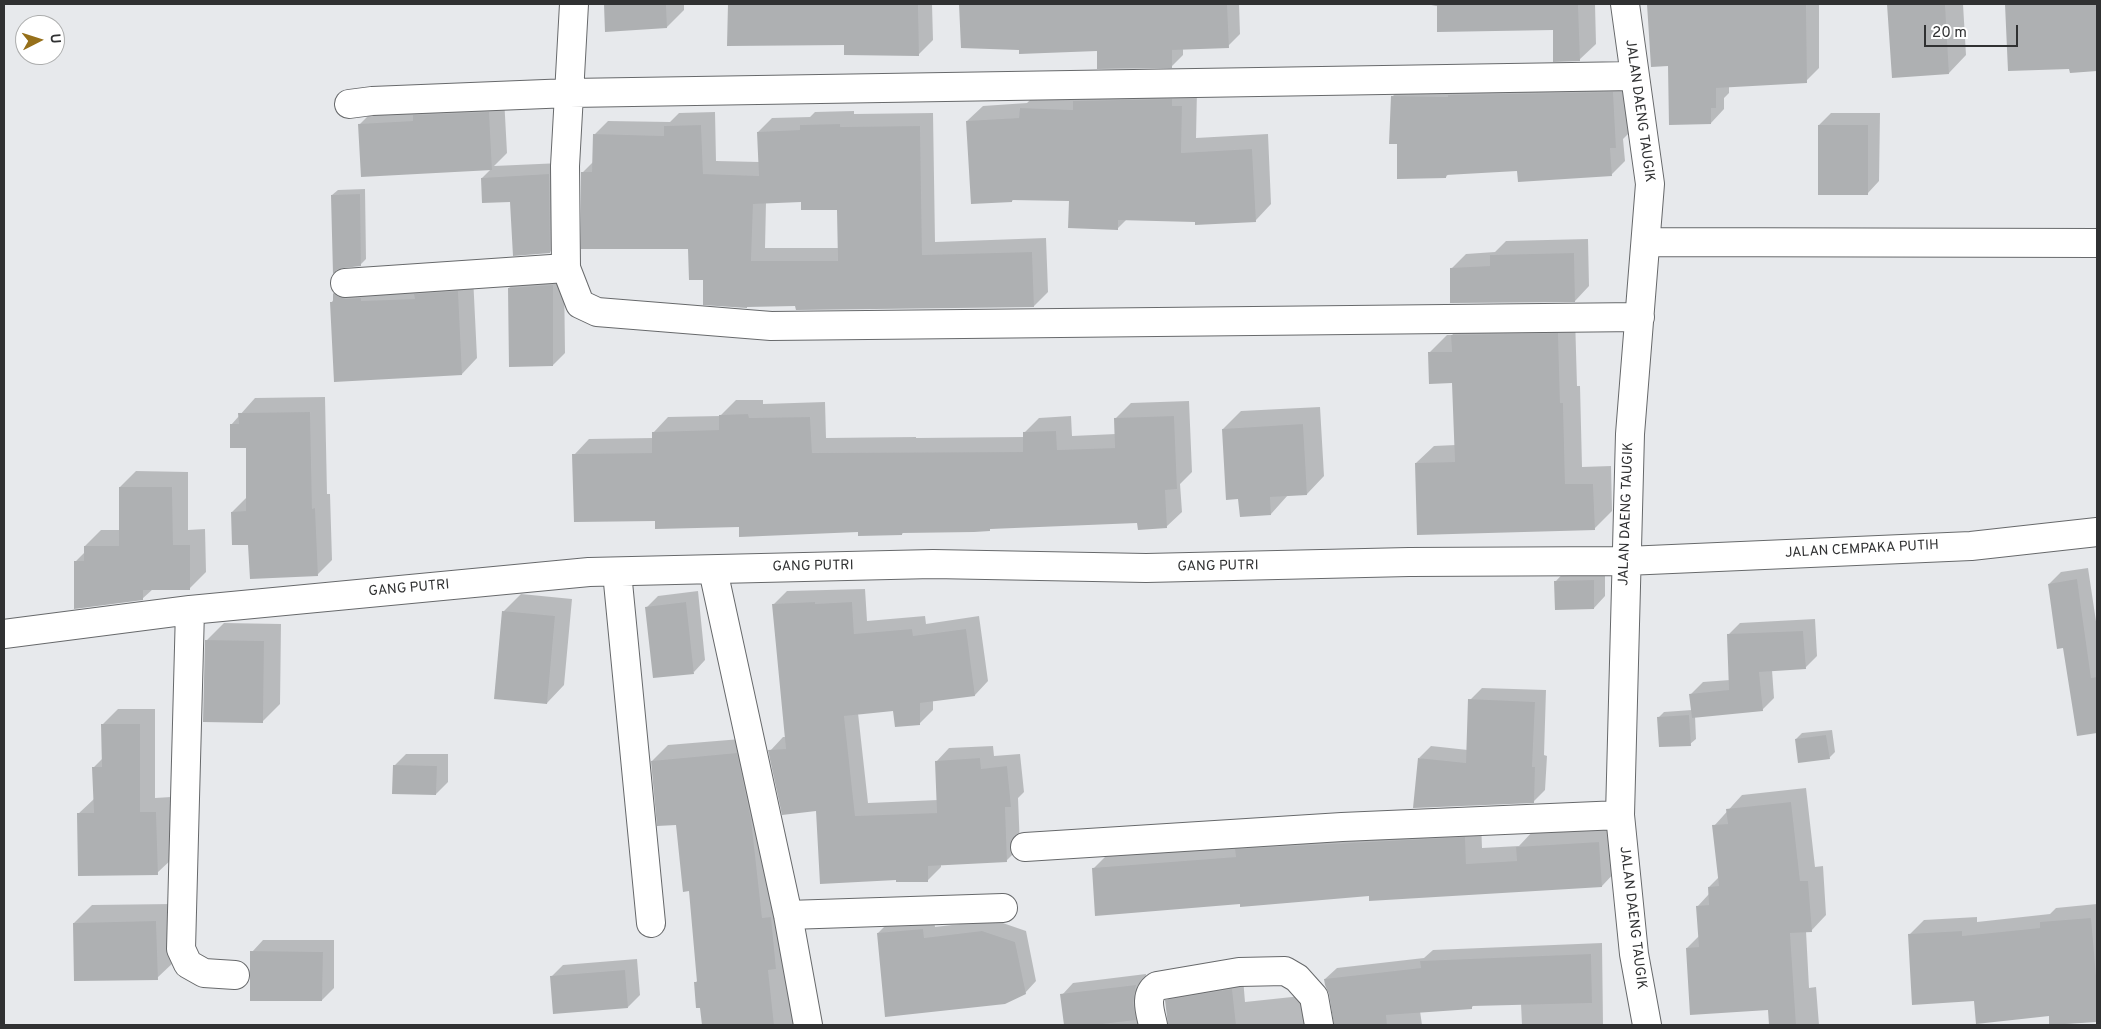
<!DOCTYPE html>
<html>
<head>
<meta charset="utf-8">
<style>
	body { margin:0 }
	#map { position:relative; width:2101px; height:1029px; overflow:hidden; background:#e7e9ec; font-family:Overpass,sans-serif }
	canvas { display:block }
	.frame { position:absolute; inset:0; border:5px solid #303132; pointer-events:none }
	.north { position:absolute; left:15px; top:15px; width:50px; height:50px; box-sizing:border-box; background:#fff; border:1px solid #acadad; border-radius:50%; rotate:85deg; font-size:14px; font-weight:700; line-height:20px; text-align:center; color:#303132 }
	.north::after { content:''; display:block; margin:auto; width:18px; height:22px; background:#96701a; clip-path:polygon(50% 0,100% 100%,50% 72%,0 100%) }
	.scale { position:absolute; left:1924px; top:25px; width:94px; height:22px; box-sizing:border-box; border:2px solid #303132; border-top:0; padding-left:6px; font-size:15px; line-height:18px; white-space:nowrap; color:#303132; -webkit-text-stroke:4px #fff; paint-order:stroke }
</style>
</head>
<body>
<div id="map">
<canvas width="2101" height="1029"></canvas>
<div class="frame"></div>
<div class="north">U</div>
<div class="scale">20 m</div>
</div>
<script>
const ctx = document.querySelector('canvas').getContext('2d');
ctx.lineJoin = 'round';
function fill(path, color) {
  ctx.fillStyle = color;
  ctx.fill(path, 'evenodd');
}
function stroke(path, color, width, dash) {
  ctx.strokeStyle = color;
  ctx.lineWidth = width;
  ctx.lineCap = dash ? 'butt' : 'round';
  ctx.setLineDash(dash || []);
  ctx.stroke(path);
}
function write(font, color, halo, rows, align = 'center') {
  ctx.font = font + ' Overpass,sans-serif';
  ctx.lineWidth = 4.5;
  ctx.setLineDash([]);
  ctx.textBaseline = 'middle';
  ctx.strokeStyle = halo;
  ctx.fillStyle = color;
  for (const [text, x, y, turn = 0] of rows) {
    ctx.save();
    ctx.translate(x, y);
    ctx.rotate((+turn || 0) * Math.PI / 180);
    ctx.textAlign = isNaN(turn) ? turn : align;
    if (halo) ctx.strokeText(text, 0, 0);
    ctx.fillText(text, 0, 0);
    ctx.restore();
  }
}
fill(new Path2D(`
	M 605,4 L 684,4 L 684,10 L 667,27 L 607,30 Z
	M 729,4 L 932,4 L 933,40 L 918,55 L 846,44 L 728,45 Z
	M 960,4 L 1239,4 L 1240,34 L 1228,46 L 1183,48 L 1183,55 L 1171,67 L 1098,50 L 962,47 Z
	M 1426,4 L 1595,4 L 1596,44 L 1579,60 L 1554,29 Z
	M 1649,4 L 1819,4 L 1819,68 L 1806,81 L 1729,86 L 1729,93 L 1724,98 L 1724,109 L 1711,123 L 1669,65 L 1652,66 Z
	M 1889,4 L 1963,4 L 1966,55 L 1949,73 L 1893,76 Z
	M 2006,4 L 2097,4 L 2097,70 L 2071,72 L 2071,68 L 2009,70 Z
	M 1626,79 L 1629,133 L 1623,139 L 1625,161 L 1611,175 L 1518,169 L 1449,173 L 1446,177 L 1398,143 L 1393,96 L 1406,82 Z
	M 1197,90 L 1196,138 L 1268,134 L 1271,204 L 1256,220 L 1127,219 L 1117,229 L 1071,200 L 1014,199 L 1012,201 L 967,121 L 983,106 L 1027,103 L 1037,93 Z
	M 504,97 L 507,153 L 494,166 L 561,163 L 562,240 L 550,252 L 511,200 L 482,178 L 491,169 L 359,125 L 375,109 Z
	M 854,111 L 854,114 L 933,113 L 935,242 L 1046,238 L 1048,292 L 1034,306 L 797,305 L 704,279 L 689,248 L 582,173 L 594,161 L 594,135 L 608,121 L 670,122 L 679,113 L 715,112 L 716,161 L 759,162 L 758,132 L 772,118 L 810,117 L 815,112 ZM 803,201 L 838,209 L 839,248 L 765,248 L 766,202 Z
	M 1831,113 L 1880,113 L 1879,181 L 1868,193 L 1819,125 Z
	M 365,189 L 366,259 L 360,265 L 332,195 L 338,190 Z
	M 1588,239 L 1589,286 L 1575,301 L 1452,268 L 1466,254 L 1495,252 L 1506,241 Z
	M 564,273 L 565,353 L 553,365 L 509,288 L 521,276 Z
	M 473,276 L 477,358 L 462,374 L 331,303 L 334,299 L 334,293 L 349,278 Z
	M 1575,316 L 1577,386 L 1580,386 L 1582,467 L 1611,466 L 1612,511 L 1594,529 L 1416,463 L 1434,446 L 1456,445 L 1453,382 L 1429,353 L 1447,335 L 1452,335 L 1470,318 Z
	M 325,397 L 327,494 L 330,494 L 332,560 L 317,575 L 250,544 L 232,512 L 247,497 L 247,447 L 231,425 L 255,398 Z
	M 736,400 L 763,400 L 763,404 L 825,402 L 826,438 L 916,437 L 916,438 L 1024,437 L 1024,433 L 1039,418 L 1071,416 L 1072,436 L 1116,434 L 1115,419 L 1131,403 L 1189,401 L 1192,472 L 1180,484 L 1182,512 L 1166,527 L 1138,522 L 904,532 L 902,534 L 740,526 L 656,519 L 574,455 L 589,439 L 653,438 L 653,433 L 668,417 L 720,416 Z
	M 1320,407 L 1324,476 L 1307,494 L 1288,495 L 1271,514 L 1240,498 L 1223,429 L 1241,411 Z
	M 136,471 L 188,472 L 188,530 L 205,529 L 206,572 L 190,588 L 153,589 L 142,599 L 75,562 L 85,552 L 85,546 L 101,530 L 120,530 L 120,487 Z
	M 2088,568 L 2097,628 L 2097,732 L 2078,735 L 2064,647 L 2049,584 L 2061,572 Z
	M 1567,569 L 1605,569 L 1605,596 L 1594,608 L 1556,581 Z
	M 865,589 L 867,621 L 925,616 L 926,624 L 979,616 L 988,681 L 975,695 L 933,700 L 933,710 L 919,724 L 895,710 L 858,713 L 868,803 L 938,800 L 936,762 L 949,748 L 993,746 L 994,756 L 1020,754 L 1024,792 L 1018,798 L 1020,847 L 1007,860 L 941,864 L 941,867 L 928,880 L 817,810 L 770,751 L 783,737 L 786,737 L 773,605 L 787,591 Z
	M 698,591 L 705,660 L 694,672 L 646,608 L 658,596 Z
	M 521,594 L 572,599 L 564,685 L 547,703 L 503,612 Z
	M 1815,619 L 1817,656 L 1805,668 L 1772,670 L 1774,698 L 1762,710 L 1695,716 L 1696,739 L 1690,744 L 1659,717 L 1664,712 L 1692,710 L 1691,694 L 1703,682 L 1730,680 L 1728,635 L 1740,623 Z
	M 224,623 L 281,624 L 280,704 L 262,722 L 206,641 Z
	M 1482,688 L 1546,690 L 1544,755 L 1547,756 L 1545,790 L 1533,802 L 1419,758 L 1431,746 L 1468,750 L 1470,700 Z
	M 118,709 L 155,709 L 155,798 L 171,797 L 173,858 L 157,873 L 78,814 L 94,799 L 94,767 L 103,758 L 102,725 Z
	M 1832,730 L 1835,752 L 1829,758 L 1796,739 L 1802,733 Z
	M 753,738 L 789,1002 L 803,1000 L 806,1025 L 703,1025 L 701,1006 L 695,983 L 698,980 L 690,890 L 677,823 L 652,761 L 668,745 Z
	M 406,754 L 448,754 L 448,782 L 436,794 L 394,766 Z
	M 1806,788 L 1815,867 L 1823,866 L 1826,915 L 1811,931 L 1806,931 L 1809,988 L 1816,987 L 1819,1025 L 1770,1025 L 1769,1008 L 1687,948 L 1699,936 L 1697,907 L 1709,894 L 1709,887 L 1719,877 L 1714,826 L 1742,795 Z
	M 1481,821 L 1482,848 L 1519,846 L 1533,831 L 1615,826 L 1618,869 L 1602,886 L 1370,895 L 1241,903 L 1093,869 L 1110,852 Z
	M 173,904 L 175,961 L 157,978 L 74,923 L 92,905 Z
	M 2097,904 L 2097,1021 L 2051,1025 L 2050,1015 L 1975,1000 L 1909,935 L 1924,920 L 1977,917 L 1977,922 L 2050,914 L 2056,908 Z
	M 934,918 L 935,927 L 994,920 L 1026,931 L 1036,981 L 1025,993 L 878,933 L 889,922 Z
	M 263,940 L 334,940 L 334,988 L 322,1000 L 252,952 Z
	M 1602,943 L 1603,1025 L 1522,1025 L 1521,1004 L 1474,1005 L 1471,1008 L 1420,1011 L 1422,1025 L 1335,1025 L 1331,994 L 1325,979 L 1337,968 L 1424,958 L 1433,950 Z
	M 637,959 L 640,995 L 628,1007 L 551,977 L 563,965 Z
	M 1146,974 L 1144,993 L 1154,1025 L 1066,1025 L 1062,995 L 1073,983 Z
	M 1243,978 L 1245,1002 L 1311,995 L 1320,1025 L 1169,1025 L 1166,1001 L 1178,990 Z`), '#0003');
fill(new Path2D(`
	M 604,4 L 666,4 L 667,28 L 605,32 Z
	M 728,4 L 918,4 L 919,56 L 844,55 L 844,45 L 727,46 Z
	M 959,4 L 1227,4 L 1229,48 L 1172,50 L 1172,68 L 1097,69 L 1097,51 L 1019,54 L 1019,50 L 961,48 Z
	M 1437,4 L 1578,4 L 1580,61 L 1553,62 L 1553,30 L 1437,32 Z
	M 1647,4 L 1806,4 L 1807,83 L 1716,88 L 1716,108 L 1711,108 L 1711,124 L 1669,125 L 1668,66 L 1651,67 Z
	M 1887,4 L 1945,4 L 1949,74 L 1892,78 Z
	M 2005,4 L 2097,4 L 2097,71 L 2070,73 L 2069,69 L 2008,71 Z
	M 1613,92 L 1616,148 L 1610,148 L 1612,176 L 1518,182 L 1517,171 L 1446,175 L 1446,178 L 1397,179 L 1397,144 L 1389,144 L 1391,96 L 1448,97 L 1448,95 Z
	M 1172,99 L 1172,106 L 1182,106 L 1181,153 L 1252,149 L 1256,222 L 1195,225 L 1195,222 L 1118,220 L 1118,230 L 1068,228 L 1069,201 L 1012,200 L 1012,202 L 971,204 L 966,121 L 1019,118 L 1020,108 L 1073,110 L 1073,101 Z
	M 489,112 L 492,170 L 361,177 L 358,124 L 413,121 L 413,115 Z
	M 840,124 L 840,127 L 920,126 L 922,255 L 1032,252 L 1034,307 L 796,310 L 795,306 L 747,307 L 747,308 L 703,305 L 703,280 L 689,280 L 688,249 L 581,249 L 581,172 L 592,172 L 593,134 L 664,136 L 664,126 L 701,125 L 703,174 L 759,176 L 757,132 L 800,130 L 800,125 ZM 801,202 L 801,210 L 837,210 L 838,261 L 751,261 L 753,204 Z
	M 1818,125 L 1868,125 L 1868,195 L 1818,195 Z
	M 549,174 L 550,253 L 513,256 L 510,202 L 482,203 L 481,178 Z
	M 360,194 L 361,266 L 343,268 L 337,270 L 333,274 L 331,195 Z
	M 1574,253 L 1575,302 L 1450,303 L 1450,268 L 1490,266 L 1490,255 Z
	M 553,285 L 553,366 L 509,367 L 508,288 Z
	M 458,291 L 462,375 L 334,382 L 330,302 L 333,302 L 333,293 L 339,297 L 346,299 L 361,298 L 361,301 L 415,299 L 414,294 Z
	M 1558,333 L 1560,403 L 1563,403 L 1565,484 L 1593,484 L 1595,530 L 1417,535 L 1415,463 L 1455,462 L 1452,383 L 1429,384 L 1428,352 L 1452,352 L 1451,335 Z
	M 310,412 L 312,509 L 315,508 L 318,576 L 250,579 L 248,545 L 232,545 L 231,512 L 246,511 L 246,448 L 230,448 L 230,424 L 239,424 L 238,413 Z
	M 748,414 L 749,418 L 810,417 L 812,453 L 1023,452 L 1023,432 L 1056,431 L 1057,450 L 1115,448 L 1114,418 L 1174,416 L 1177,489 L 1165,490 L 1167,528 L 1138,530 L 1137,523 L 990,529 L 990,531 L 974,532 L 902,533 L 902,535 L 858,536 L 858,532 L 739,537 L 739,527 L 655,529 L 655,521 L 574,522 L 572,454 L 652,453 L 652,432 L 719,430 L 719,415 Z
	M 1303,424 L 1307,495 L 1270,497 L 1271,515 L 1240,517 L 1238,499 L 1226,500 L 1222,429 Z
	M 119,487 L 172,487 L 173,545 L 190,545 L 190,590 L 143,590 L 143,600 L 74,609 L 74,561 L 84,561 L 84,546 L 119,546 Z
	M 2077,579 L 2091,678 L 2097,677 L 2097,733 L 2077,736 L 2063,648 L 2057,649 L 2048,584 Z
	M 1594,580 L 1594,609 L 1555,610 L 1554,581 Z
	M 686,602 L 694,674 L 653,678 L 645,607 Z
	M 815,602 L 815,604 L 852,602 L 854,634 L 912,629 L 913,636 L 966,629 L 975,696 L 920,703 L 920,725 L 895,727 L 893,711 L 844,716 L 855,816 L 937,813 L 935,761 L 980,758 L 981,769 L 1007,766 L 1011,807 L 1005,807 L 1007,862 L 928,866 L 928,882 L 896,882 L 896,880 L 820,884 L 816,811 L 782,815 L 768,750 L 786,749 L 772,604 Z
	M 502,611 L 555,616 L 547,704 L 494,699 Z
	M 1803,631 L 1806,669 L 1759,672 L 1763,711 L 1692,718 L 1689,694 L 1729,690 L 1727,634 Z
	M 205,640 L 264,641 L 263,723 L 203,722 Z
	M 1468,699 L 1535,702 L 1532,767 L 1535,767 L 1534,803 L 1413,808 L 1418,758 L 1466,763 Z
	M 1689,715 L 1691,746 L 1659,747 L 1657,717 Z
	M 101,724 L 140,724 L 140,812 L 156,812 L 158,875 L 78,876 L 77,813 L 94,813 L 92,767 L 102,767 Z
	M 1826,735 L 1830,759 L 1798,763 L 1795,739 Z
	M 737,753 L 751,819 L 762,918 L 771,917 L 776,969 L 768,970 L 774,1025 L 702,1025 L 700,1008 L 696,1008 L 694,982 L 697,982 L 689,891 L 683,892 L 676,825 L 657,826 L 651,761 Z
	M 393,765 L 437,766 L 436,795 L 392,794 Z
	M 1791,802 L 1800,881 L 1808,881 L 1812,932 L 1790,933 L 1796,1025 L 1769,1025 L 1768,1010 L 1690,1015 L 1686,948 L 1699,947 L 1696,906 L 1709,905 L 1708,887 L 1719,886 L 1712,825 L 1728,824 L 1726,809 Z
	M 1465,837 L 1466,864 L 1517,861 L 1516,847 L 1599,842 L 1602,887 L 1369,901 L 1369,896 L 1240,907 L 1240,904 L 1095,916 L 1092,868 L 1236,857 L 1235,849 Z
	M 2091,918 L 2097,987 L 2097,1022 L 2049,1025 L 2049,1016 L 1976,1024 L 1974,1001 L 1912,1005 L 1908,934 L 1962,931 L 1962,936 L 2040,928 L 2040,922 Z
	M 156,921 L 158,980 L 74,981 L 73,923 Z
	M 923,929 L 924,938 L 982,931 L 1015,942 L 1026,994 L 1005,1004 L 885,1017 L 877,933 Z
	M 250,951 L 323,952 L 322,1001 L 250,1001 Z
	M 1591,954 L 1592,1003 L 1472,1006 L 1472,1009 L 1386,1015 L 1387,1025 L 1334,1025 L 1329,994 L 1325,985 L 1324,979 L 1421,968 L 1420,961 Z
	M 625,970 L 628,1008 L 553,1014 L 550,976 Z
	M 1136,985 L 1133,1003 L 1136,1020 L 1094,1025 L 1064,1025 L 1060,994 Z
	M 1232,989 L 1236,1025 L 1168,1025 L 1165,1000 Z`), '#aeb0b2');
const minor = new Path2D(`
	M 574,4 L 565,166 L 566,268 L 580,304 L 597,312 L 771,326 L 1640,317
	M 1625,4 L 1650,184 L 1630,434 L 1620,815 L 1634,954 L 1647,1025
	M 349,104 L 372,101 L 570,93 L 1634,76
	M 1646,242 L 2097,243
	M 345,283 L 566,268
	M 713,570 L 788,915 L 808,1025
	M 617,572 L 651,923
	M 190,610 L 181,949 L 188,964 L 204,973 L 235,975
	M 4,634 L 190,610 L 589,572 L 933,564 L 1146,568 L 1409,562 L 1626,561 L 1971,546 L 2097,532
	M 1025,847 L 1342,827 L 1620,815
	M 788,915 L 1003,908
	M 1153,1025 C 1150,1011 1144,995 1157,986 L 1239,972 L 1285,971 L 1297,978 L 1314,997 L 1319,1025`);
stroke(minor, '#67696b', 30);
stroke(minor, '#fff', 28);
write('14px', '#303132', '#fff', [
	["JALAN DAENG TAUGIK",1639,111,82],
	["JALAN DAENG TAUGIK",1627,514,-88],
	["JALAN CEMPAKA PUTIH",1862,550,-3],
	["GANG PUTRI",813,567,-1],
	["GANG PUTRI",1218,567,-1],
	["GANG PUTRI",409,589,-5],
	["JALAN DAENG TAUGIK",1632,918,83]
]);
</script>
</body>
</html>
